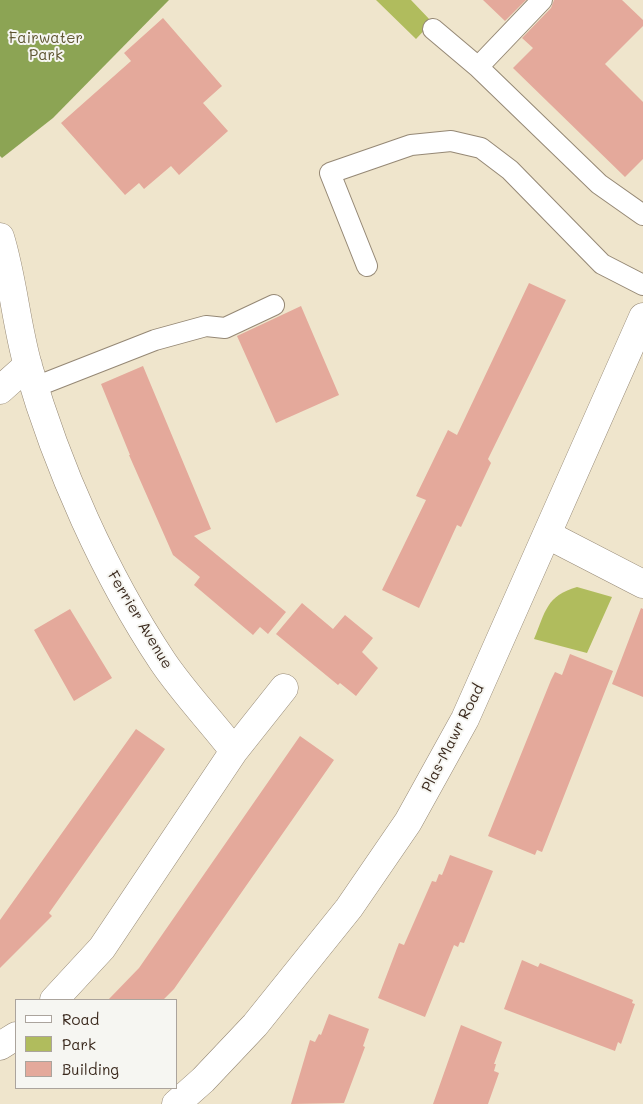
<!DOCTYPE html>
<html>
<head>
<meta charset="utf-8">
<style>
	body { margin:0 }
	#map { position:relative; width:643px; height:1104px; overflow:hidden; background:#efe5cc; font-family:Mali,sans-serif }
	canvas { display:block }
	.legend { position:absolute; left:15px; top:999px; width:162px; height:90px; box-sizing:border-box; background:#f6f6f2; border:1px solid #aba49d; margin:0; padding:6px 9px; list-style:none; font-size:15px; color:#3b2a1e }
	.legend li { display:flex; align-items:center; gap:10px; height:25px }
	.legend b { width:25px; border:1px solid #aba49d }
</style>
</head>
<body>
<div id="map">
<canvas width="643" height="1104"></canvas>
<ul class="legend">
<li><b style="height:6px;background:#fff"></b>Road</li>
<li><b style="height:14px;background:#b0bc5d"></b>Park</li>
<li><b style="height:14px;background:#e4a99b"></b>Building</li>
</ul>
</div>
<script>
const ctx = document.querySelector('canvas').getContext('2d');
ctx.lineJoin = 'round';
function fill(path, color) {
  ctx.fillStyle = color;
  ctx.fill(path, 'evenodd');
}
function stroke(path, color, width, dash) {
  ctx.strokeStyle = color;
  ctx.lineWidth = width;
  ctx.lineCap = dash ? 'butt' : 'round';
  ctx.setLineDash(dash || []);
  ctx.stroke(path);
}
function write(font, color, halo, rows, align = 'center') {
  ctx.font = font + ' Mali,sans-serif';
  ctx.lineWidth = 4;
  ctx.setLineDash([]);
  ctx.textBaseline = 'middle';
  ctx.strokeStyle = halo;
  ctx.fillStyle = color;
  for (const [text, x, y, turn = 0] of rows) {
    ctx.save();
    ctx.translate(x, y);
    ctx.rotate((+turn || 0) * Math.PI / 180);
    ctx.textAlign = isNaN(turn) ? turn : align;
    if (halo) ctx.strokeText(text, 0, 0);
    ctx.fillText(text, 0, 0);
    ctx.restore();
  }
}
fill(new Path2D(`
	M 376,0 L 411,0 L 432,22 L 416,39 Z
	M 577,587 L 612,597 L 587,653 L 534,639 C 546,611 546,596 577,587 Z`), '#b0bc5d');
fill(new Path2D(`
	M 0,0 L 169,0 L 53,118 L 2,158 L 0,156 Z`), '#8ca454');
fill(new Path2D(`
	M 483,0 L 526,0 L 505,21 Z
	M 554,0 L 622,0 L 643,20 L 643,26 L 605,64 L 643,102 L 643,159 L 625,177 L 513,68 L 533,48 L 522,38 L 551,8 Z
	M 163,18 L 222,86 L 203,103 L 228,131 L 179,175 L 171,166 L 144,189 L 139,183 L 125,195 L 61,123 L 131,61 L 124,53 Z
	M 529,283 L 566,300 L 488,459 L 491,463 L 461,527 L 457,525 L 419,608 L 382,590 L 426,500 L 416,496 L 448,430 L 457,435 Z
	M 301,306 L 339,395 L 276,423 L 237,336 Z
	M 143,366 L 211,529 L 194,536 L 286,612 L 268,634 L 260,627 L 253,635 L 194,585 L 200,577 L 173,555 L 129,455 L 130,455 L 101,384 Z
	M 302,603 L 333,629 L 345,615 L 373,638 L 362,652 L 378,668 L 356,696 L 340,683 L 338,685 L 276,634 Z
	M 641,608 L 643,609 L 643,697 L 612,684 Z
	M 70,609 L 112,678 L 74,701 L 34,630 Z
	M 570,654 L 613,671 L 542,852 L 537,850 L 535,855 L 488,836 L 551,680 L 555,672 L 562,675 Z
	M 136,729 L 165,749 L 49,913 L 52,916 L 0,968 L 0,920 Z
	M 300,736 L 334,760 L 174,989 L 163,1000 L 108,1000 L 139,968 Z
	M 450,855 L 493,871 L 464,943 L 460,942 L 458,947 L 454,945 L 425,1017 L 378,998 L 399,943 L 404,945 L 432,881 L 436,882 L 439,874 L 442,875 Z
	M 522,960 L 538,967 L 540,963 L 633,1000 L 632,1003 L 635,1004 L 621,1044 L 618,1042 L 615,1051 L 504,1009 Z
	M 329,1014 L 369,1029 L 363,1046 L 365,1047 L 344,1103 L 291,1104 L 310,1040 L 315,1042 L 319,1034 L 321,1035 Z
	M 461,1025 L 502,1042 L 494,1064 L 496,1064 L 494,1071 L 499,1073 L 488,1104 L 433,1104 Z`), '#e4a99b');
const lane = new Path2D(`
	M 433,29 L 478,67 L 599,184 L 643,215
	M 478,67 L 542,0
	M 367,266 L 330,173 L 411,145 L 451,141 L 481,148 L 510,170 L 602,264 L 643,285
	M 35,387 L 155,340 L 206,326 L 225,328 L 274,305`);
const street = new Path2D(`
	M 0,237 C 13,279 16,324 28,366 C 57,467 105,575 163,662 C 184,693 211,721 234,751 L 102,948 L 54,1000
	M 0,390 L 28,365
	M 548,535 L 643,584
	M 234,751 L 284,688
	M 0,1046 L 16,1036`);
const secondary = new Path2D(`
	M 176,1104 L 203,1080 L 255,1025 L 349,908 L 408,822 L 465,719 L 643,317`);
stroke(lane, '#958875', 22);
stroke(street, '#958875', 29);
stroke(secondary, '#958875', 29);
stroke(lane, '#fff', 20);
stroke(street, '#fff', 28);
stroke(secondary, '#fff', 28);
write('15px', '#5e5631', '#f6f6f2', [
	["Fairwater",46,38],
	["Park",46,55]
]);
write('15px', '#3b2a1e', '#f6f6f2', [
	["Ferrier Avenue",140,620,59],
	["Plas-Mawr Road",453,738,-63]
]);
</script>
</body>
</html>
